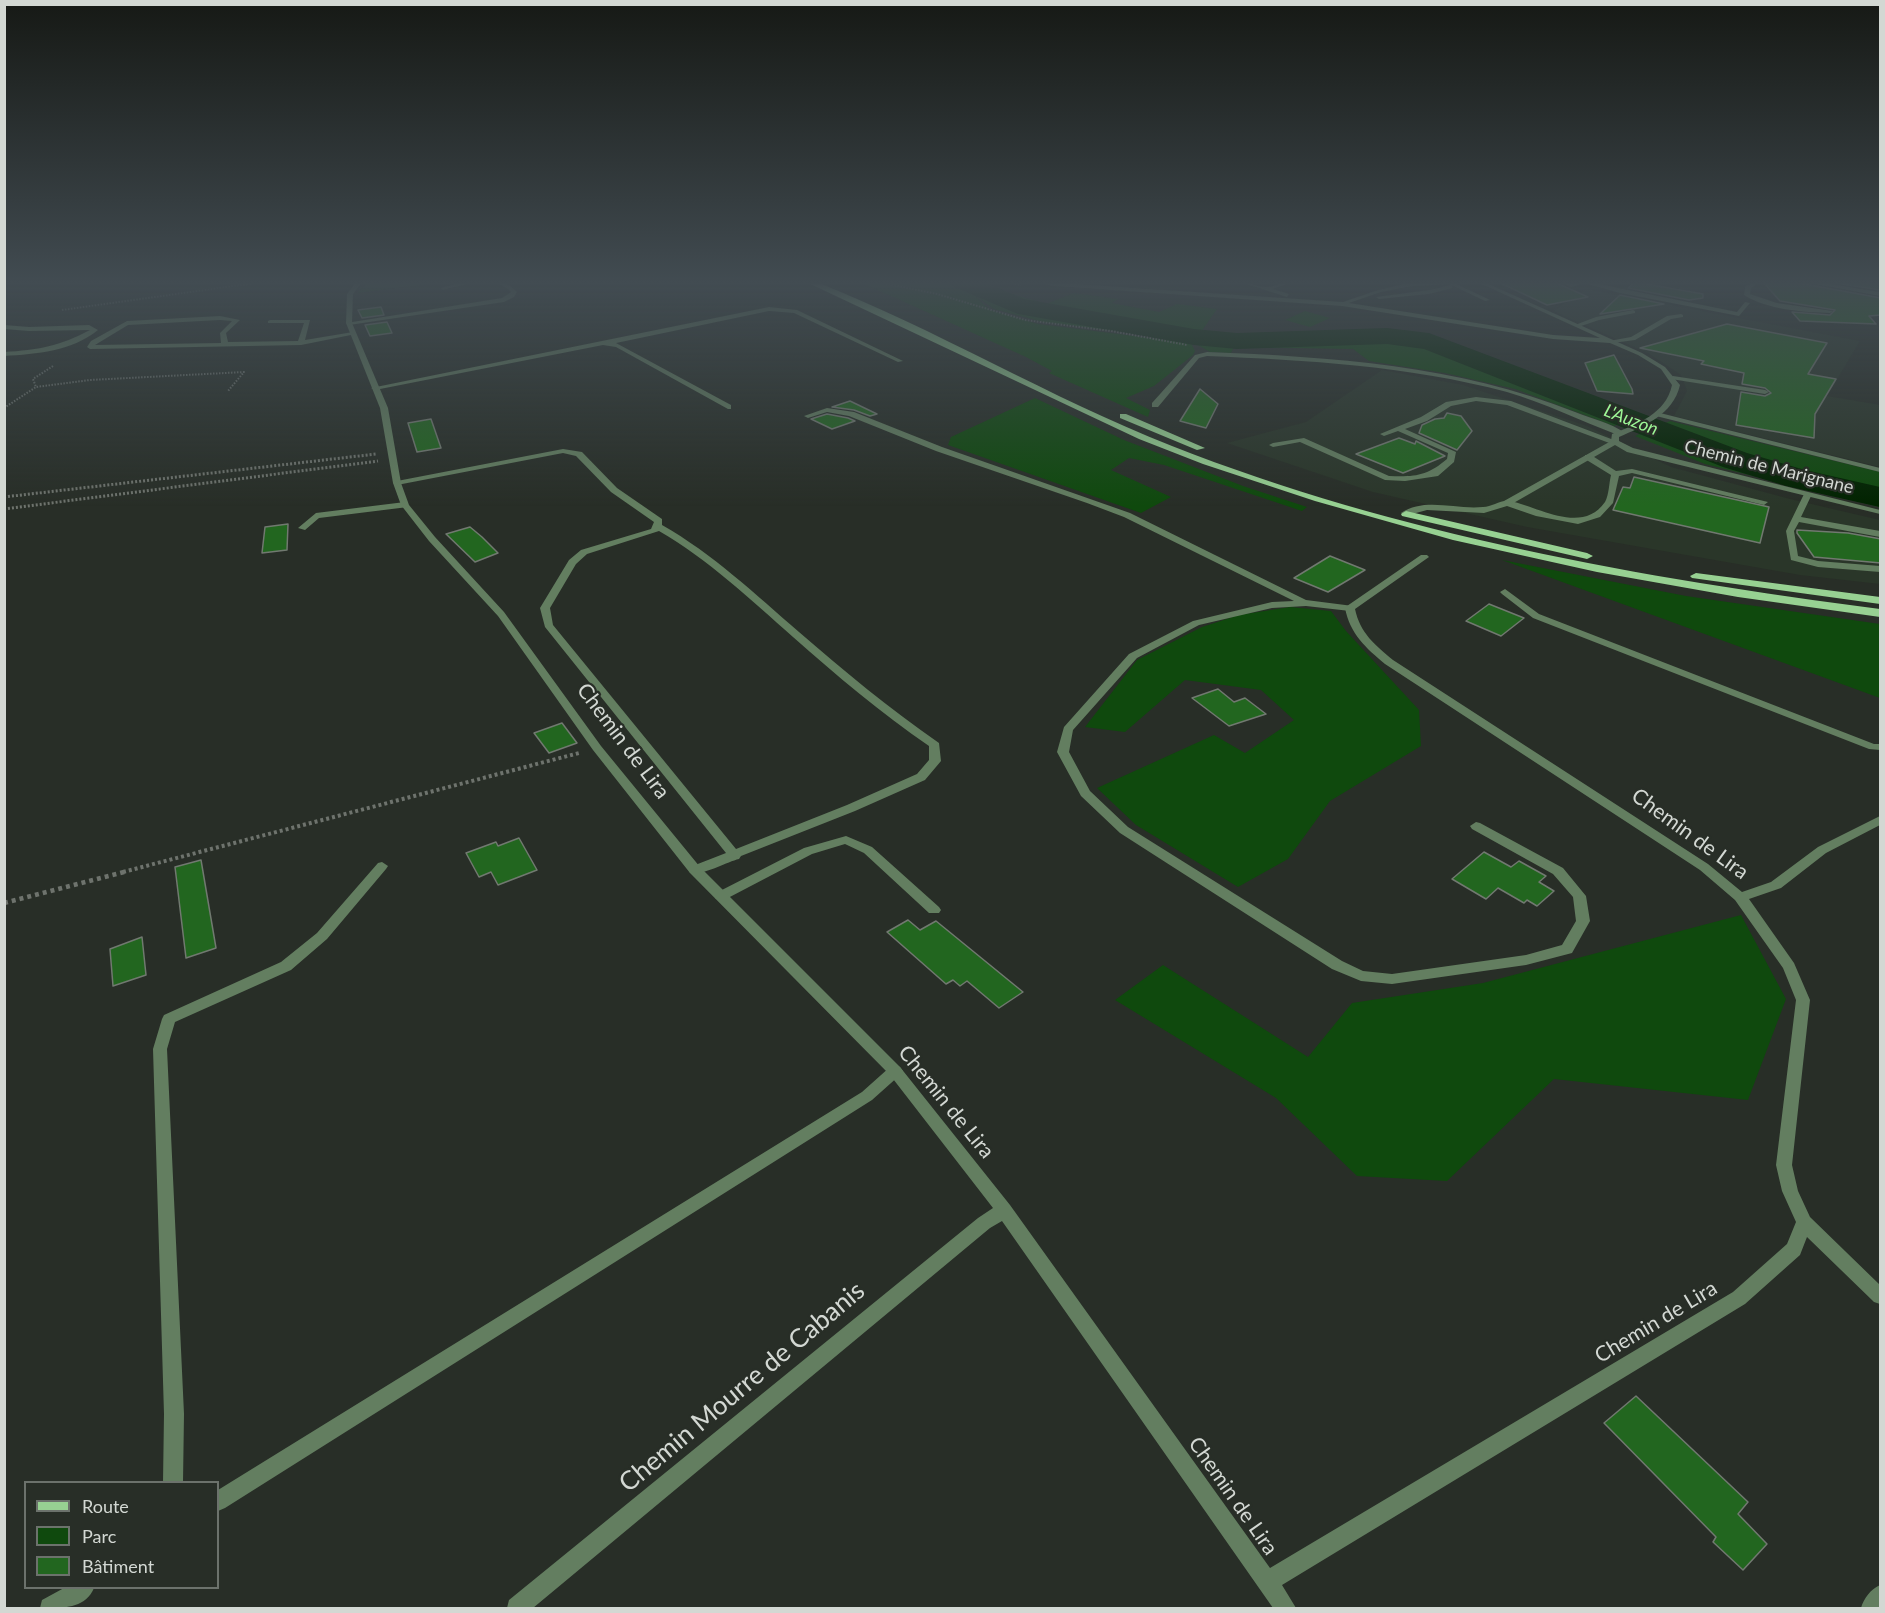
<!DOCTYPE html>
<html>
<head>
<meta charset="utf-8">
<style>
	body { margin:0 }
	#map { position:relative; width:1885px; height:1613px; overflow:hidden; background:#282e27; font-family:Lato,sans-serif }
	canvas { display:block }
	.frame { position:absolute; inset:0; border:6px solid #d3d8d3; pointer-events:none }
	.legend { position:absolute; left:24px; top:1481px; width:195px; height:108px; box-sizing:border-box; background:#282e27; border:2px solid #6c726c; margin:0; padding:8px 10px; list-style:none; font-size:18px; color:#d3d8d3 }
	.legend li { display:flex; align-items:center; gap:12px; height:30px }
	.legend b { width:30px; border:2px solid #6c726c }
</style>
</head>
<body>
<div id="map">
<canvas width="1885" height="1613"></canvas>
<div class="frame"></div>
<ul class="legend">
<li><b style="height:8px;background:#97d192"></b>Route</li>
<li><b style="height:16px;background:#0f490d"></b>Parc</li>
<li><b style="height:16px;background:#22661f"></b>Bâtiment</li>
</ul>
</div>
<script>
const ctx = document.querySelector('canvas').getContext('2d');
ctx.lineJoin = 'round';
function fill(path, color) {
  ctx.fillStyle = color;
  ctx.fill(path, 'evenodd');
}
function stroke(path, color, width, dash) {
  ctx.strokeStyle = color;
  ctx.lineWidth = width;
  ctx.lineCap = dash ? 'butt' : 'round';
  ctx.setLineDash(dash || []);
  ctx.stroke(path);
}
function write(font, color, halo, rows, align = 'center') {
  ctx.font = font + ' Lato,sans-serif';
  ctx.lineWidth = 4.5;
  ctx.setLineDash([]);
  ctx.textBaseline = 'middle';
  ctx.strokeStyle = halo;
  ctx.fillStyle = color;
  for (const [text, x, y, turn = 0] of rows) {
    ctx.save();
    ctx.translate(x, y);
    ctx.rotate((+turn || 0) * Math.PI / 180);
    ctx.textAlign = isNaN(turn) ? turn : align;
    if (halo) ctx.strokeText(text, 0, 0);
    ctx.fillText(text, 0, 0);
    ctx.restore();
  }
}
fill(new Path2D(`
	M 1586,289 L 1860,341 L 1827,396 L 1880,405 L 1880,467 L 1674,416 L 1687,391 L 1681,375 L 1648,353 L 1553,311 Z
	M 1382,370 L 1463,385 L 1587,426 L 1671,467 L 1790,499 L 1880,520 L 1880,584 L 1800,575 L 1527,527 L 1373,492 L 1227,443 L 1306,422 Z`), '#2a3629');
fill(new Path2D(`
	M 370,281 L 450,281 L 357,293 Z
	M 858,281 L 885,281 L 883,284 L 924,290 L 886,283 L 888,281 L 968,281 L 1046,304 L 1074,293 L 1118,299 L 1112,303 L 1159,312 L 1177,304 L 1217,309 L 1201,332 L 1192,338 L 1235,342 L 1389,338 L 1426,343 L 1628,420 L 1614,426 L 1515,389 L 1445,373 L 1369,361 L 1353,349 L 1234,347 L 1231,353 L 1210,352 L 1189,340 L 1043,322 L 994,309 L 973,294 L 990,310 L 1038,324 L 1191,343 L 1195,351 L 1193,355 L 1154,386 L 1126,398 L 1150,410 L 1148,417 L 1049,373 L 1052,371 L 1026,357 Z
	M 1305,311 L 1330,318 L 1310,327 L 1285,320 Z
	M 1035,398 L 1124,440 L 1243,486 L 1307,507 L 1302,511 L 1164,465 L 1129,458 L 1111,470 L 1171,497 L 1141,513 L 948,445 L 951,437 Z
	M 1670,421 L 1880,472 L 1880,507 L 1705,464 L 1635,436 Z
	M 1502,560 L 1686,596 L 1880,624 L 1880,698 Z
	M 1290,607 L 1331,611 L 1346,631 L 1419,710 L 1421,746 L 1330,801 L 1288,859 L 1238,887 L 1136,825 L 1097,788 L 1214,735 L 1245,753 L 1294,720 L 1261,690 L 1185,680 L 1125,732 L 1085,727 L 1137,660 L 1202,627 L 1239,615 Z
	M 1741,915 L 1786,999 L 1748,1100 L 1554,1079 L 1447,1181 L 1357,1176 L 1276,1098 L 1115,1000 L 1163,965 L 1308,1057 L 1352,1003 L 1483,983 Z`), '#0f490d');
fill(new Path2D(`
	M 949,281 L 981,281 L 1024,299 L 1194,329 L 1237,333 L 1387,328 L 1429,333 L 1747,453 L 1805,470 L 1880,487 L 1880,507 L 1786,486 L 1723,467 L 1424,349 L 1387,344 L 1237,349 L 1194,345 L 1018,314 L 952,286 Z`), '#012300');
const building = new Path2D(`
	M 1496,281 L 1552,281 L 1588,297 L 1547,305 Z
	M 1762,281 L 1797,281 L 1799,283 L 1881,298 L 1881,315 L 1869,316 L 1876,324 L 1800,321 L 1792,312 L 1830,315 L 1835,310 L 1780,301 Z
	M 1823,281 L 1881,281 L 1881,290 L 1880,290 Z
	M 1635,282 L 1703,294 L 1703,298 L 1689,300 L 1628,288 Z
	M 1620,295 L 1664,304 L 1600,314 Z
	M 381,307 L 384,315 L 362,318 L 358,310 Z
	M 387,322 L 392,333 L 370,336 L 365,325 Z
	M 1727,324 L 1827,343 L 1808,374 L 1836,379 L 1815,414 L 1814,438 L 1736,425 L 1741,392 L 1765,396 L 1771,393 L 1765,388 L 1742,384 L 1744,373 L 1701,364 L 1704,361 L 1640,348 Z
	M 1614,355 L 1632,389 L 1633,394 L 1597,391 L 1585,363 Z
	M 1200,389 L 1218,404 L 1206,428 L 1180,421 Z
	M 850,401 L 877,414 L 870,416 L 854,410 L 832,407 Z
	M 1447,413 L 1461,416 L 1472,431 L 1457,450 L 1419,433 L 1422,425 L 1435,419 L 1444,418 Z
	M 827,414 L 848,418 L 855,421 L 832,429 L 811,419 Z
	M 431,419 L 441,448 L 417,452 L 408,423 Z
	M 1399,438 L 1415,444 L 1416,441 L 1445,456 L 1403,473 L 1356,454 Z
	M 1634,477 L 1769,507 L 1760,543 L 1613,510 L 1623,487 L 1630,488 Z
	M 288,524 L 287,550 L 262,553 L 265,527 Z
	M 470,527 L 482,537 L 498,553 L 475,562 L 446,534 Z
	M 1797,530 L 1848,533 L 1881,539 L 1881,563 L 1814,557 L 1797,533 Z
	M 1330,556 L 1365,570 L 1328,592 L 1294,578 Z
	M 1489,604 L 1524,618 L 1501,636 L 1466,621 Z
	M 1218,689 L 1234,702 L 1245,698 L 1266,714 L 1229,726 L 1192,698 Z
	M 562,723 L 577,743 L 549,753 L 534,733 Z
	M 519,838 L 537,870 L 498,885 L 491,872 L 479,877 L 466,853 L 496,842 L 498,846 Z
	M 1484,852 L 1511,867 L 1519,861 L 1546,876 L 1539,882 L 1554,891 L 1537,906 L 1527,900 L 1524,903 L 1498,888 L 1486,899 L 1452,879 Z
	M 201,860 L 216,948 L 186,958 L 175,867 Z
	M 908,920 L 920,930 L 936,921 L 1023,992 L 999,1008 L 967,981 L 960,986 L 953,980 L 946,984 L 887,932 Z
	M 142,937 L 146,975 L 113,986 L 110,949 Z
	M 1636,1396 L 1748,1502 L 1738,1514 L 1767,1544 L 1743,1570 L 1713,1542 L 1716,1537 L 1604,1423 Z`);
fill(building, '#22661f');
stroke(building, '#717970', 1.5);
stroke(new Path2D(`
	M 874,281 L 937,294 L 1025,320 L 1111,331 L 1187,345
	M 1003,281 L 1021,285
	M 62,310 L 269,281
	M 53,366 L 33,379 L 36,387 L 90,380 L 244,372 L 228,391
	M 4,408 L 36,387`), '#6e736d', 2, [1.5, 1.5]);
stroke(new Path2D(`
	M 4,497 L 376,454
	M 4,509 L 378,461`), '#6e736d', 3, [2, 2]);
stroke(new Path2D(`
	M 123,872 L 579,753`), '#6e736d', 4, [3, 3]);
stroke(new Path2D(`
	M 4,903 L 128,871`), '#6e736d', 4.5, [4, 4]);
fill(new Path2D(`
	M 469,281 C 487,281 504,277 517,292 L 514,297 L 504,302 L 349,325 L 346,323 L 502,298 L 511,292 C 493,274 465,285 443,290 L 440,288 Z
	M 1443,281 L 1450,281 L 1490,300 L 1485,301 Z
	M 1584,281 L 1737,312 L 1745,302 L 1750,303 L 1739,316 L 1620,293 L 1584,283 Z
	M 769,307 L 797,310 L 903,361 L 898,362 L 794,313 L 769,311 L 616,343 L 731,405 L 731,409 L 728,409 L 616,347 L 603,345 L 375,390 L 371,388 Z
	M 1633,310 L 1635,311 L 1635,313 L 1599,320 L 1578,327 L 1575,325 L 1596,317 Z
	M 1681,314 L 1683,315 L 1683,317 L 1671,319 L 1635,340 L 1612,343 L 1609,341 L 1631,337 L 1667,316 Z
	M 220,316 L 240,320 L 226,333 L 228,342 L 298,341 L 304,323 L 268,323 L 268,321 L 270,320 L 310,320 L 305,340 L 353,332 L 356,334 L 301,345 L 90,349 L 87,347 L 91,341 L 127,321 ZM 220,320 L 232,321 L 220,333 L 221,343 L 95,345 L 128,325 Z
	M 4,325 L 29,327 L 89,325 L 98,330 C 72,351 37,354 4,356 L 4,352 C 38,350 60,346 90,330 L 29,331 L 4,329 Z
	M 1207,352 C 1332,357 1458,365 1575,412 C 1590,418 1611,423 1625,433 L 1618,435 C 1581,421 1545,403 1507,392 C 1409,366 1307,360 1207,356 L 1199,358 L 1158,407 L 1152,407 L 1152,403 L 1195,355 Z
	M 1673,376 L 1765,390 L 1769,392 L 1765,394 L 1671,379 L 1671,377 Z
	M 1476,397 L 1511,401 L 1619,442 L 1612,444 L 1507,405 L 1476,401 L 1451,406 L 1427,421 L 1405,429 L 1456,452 L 1454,462 L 1438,476 L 1405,481 L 1385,480 L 1300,442 L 1273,447 L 1269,445 L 1273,443 L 1304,438 L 1389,476 C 1415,477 1427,476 1447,459 L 1448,453 L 1398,431 L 1384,436 L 1380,434 L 1421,417 L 1446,402 Z
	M 827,408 L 854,412 L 942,447 L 1130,513 L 1306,600 L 1353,606 L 1353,610 L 1350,611 L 1306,606 L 1272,608 L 1199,625 L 1137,658 L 1073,730 L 1069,752 L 1090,791 L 1128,827 L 1342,961 L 1363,971 L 1392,974 L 1526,955 L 1562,945 L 1576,921 L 1573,897 L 1553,874 L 1472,829 L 1470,826 L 1476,822 L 1480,823 L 1563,868 L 1586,896 L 1590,921 L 1572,953 L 1526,965 L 1392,984 L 1361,981 L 1332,969 L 1120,833 L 1081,796 L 1057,752 L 1064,727 L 1129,654 L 1193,621 L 1272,602 L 1294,601 L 1124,517 L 1087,503 L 936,451 L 849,416 L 827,412 L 808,418 L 804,416 Z
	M 1656,412 L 1880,468 L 1880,472 L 1656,416 Z
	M 563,449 L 582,452 L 617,488 L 662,519 L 662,525 C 713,554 755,594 799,632 C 844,671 890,709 939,743 L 941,761 L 925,780 L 855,811 L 741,856 L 739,859 C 726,862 703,876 690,873 L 689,870 L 690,867 L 726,853 L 545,627 L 540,608 L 569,560 L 581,550 L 651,529 L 654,522 L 611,492 L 576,456 L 563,453 L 397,485 L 393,483 L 397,481 ZM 659,531 C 709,560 750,599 793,637 C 837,676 881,713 929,746 L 929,760 L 917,774 L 847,805 L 736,849 L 553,625 L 550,608 L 576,564 L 587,554 Z
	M 1585,455 L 1591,455 L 1616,471 L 1632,469 L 1768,502 L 1764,505 L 1632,473 L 1619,476 L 1613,503 L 1600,517 L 1578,524 L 1536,516 L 1507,506 L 1484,513 L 1427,510 L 1405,516 L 1401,513 C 1425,497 1456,510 1483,507 C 1492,507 1501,499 1510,501 C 1539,507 1582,535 1605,502 C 1609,495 1609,483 1611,475 L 1585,459 Z
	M 1805,492 L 1812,494 L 1801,517 L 1880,531 L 1880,537 L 1799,522 L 1794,531 L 1798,556 L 1818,561 L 1880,566 L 1880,572 L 1818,567 L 1791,560 L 1786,531 Z
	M 405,502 L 408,503 L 408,507 L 319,518 L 305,530 L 298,528 L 316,513 Z
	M 1505,589 L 1539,614 L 1874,744 L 1880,744 L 1880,750 L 1869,749 L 1533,618 L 1502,594 L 1500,592 Z
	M 846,836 L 872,847 L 939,907 L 941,910 L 939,913 L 929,913 L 864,853 L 845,844 L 812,854 L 726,899 L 716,899 L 714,896 L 716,893 L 804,848 Z
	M 382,862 L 388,866 L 386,869 L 327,939 L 291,970 L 175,1022 L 167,1049 L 184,1414 L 183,1482 L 163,1482 L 164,1414 L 153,1049 L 162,1019 L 164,1015 L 281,962 L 317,933 L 378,863 Z
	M 895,1065 L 900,1067 L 903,1071 L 900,1075 L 872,1100 L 225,1508 L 218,1511 L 218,1490 L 862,1092 L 890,1067 Z
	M 1880,1585 L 1880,1608 L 1861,1608 C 1864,1598 1870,1590 1880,1585 Z
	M 64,1588 L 94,1588 C 85,1610 59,1608 40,1608 L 42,1600 Z`), '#637e60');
fill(new Path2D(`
	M 357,281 L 363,281 L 353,294 L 352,323 L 388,408 L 401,483 L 409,505 L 435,537 L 504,612 L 601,746 L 700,867 L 900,1067 L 1010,1205 L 1270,1568 L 1733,1292 L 1787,1244 L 1796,1222 L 1782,1191 L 1776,1165 L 1796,1000 L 1783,968 L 1735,900 L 1700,870 L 1385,664 C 1366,648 1350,634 1345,608 L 1347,606 L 1421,555 L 1427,555 L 1429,557 L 1355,609 C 1360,633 1375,645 1393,660 L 1708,864 L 1742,892 L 1771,882 L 1818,847 L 1880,816 L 1880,825 L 1826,853 L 1781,888 L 1749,899 L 1794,963 L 1810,1000 L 1792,1165 L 1798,1191 L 1810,1217 L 1880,1285 L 1880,1304 L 1874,1302 L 1807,1237 L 1800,1255 L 1745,1304 L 1282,1585 L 1296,1608 L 1273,1608 L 1002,1221 L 990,1228 L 533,1608 L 507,1608 L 509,1600 L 978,1218 L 993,1208 L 890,1075 L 690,873 L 593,750 L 498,616 L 429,541 L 401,505 L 393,483 L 380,408 L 346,323 L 347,294 Z
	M 1031,281 L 1343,302 L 1378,290 L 1413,282 L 1472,281 L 1469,283 L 1413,286 L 1381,292 L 1349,303 L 1553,335 L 1600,338 L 1475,281 L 1482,281 L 1642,353 L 1665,367 L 1680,385 C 1673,415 1644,426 1619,437 L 1619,441 L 1633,448 L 1880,510 L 1880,514 L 1627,452 L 1615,445 L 1510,505 L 1504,505 L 1504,501 L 1611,441 L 1612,434 C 1637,424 1666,414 1672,385 L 1661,369 L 1638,355 L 1610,343 L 1553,339 L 1342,306 L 1054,286 Z
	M 1237,281 C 1247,280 1256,287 1266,287 C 1276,287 1285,280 1295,281 L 1273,289 L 1289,294 L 1287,297 Z
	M 1559,281 L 1572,283 L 1591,281 L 1571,287 Z
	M 1754,281 L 1760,281 L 1751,288 L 1750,294 L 1777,303 L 1833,311 L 1830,313 C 1802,312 1768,310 1744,295 L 1745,287 Z
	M 1799,281 L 1811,281 L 1880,292 L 1880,296 Z
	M 1451,285 L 1453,288 L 1429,294 L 1379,299 L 1376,297 L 1429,290 Z`), '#637e60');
fill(new Path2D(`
	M 804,281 L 814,281 C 936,329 1050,398 1172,446 C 1398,535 1641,578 1880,609 L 1880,617 L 1738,597 L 1597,572 L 1453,540 L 1315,501 L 1203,464 L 1139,439 Z
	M 1120,414 L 1126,414 L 1205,448 L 1197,450 L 1120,418 Z
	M 1406,511 L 1587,553 L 1593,556 L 1587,559 L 1402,516 L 1401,514 Z
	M 1696,573 L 1880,597 L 1880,604 L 1692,578 L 1690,576 Z`), '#97d192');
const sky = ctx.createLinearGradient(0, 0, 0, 506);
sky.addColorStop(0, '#161915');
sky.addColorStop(0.56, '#424c52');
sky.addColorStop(1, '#424c5200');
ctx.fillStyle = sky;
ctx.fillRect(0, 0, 1885, 506);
write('italic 18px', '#9df696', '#282e27', [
	["L'Auzon",1631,420,21]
]);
write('18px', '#d3d8d3', '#282e27', [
	["Chemin de Marignane",1769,467,14]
]);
write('21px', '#d3d8d3', '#282e27', [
	["Chemin de Lira",623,741,53],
	["Chemin de Lira",1690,834,36],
	["Chemin de Lira",946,1102,51],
	["Chemin de Lira",1656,1322,-31],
	["Chemin de Lira",1233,1496,55]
]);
write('26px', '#d3d8d3', '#282e27', [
	["Chemin Mourre de Cabanis",742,1387,-40]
]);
</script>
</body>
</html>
